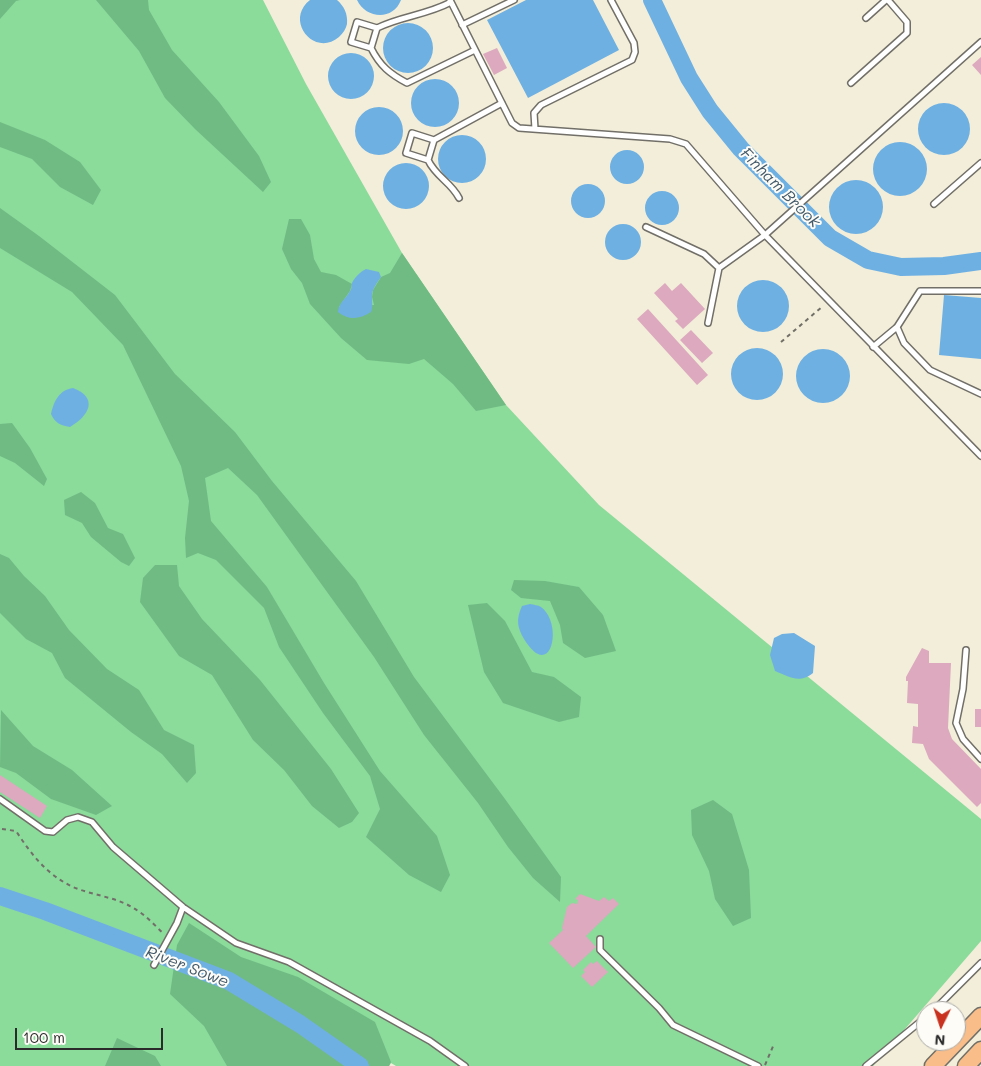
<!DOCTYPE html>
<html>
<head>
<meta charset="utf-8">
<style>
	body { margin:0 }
	#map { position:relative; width:981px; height:1066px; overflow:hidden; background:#f2eed9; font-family:Mali,sans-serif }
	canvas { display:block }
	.north { position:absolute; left:916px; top:1001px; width:50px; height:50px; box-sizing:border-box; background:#fdfcf7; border:1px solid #a9a8a5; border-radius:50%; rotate:184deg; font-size:14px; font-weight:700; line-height:20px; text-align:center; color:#2b2b2b }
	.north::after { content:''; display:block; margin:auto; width:18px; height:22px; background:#c8321e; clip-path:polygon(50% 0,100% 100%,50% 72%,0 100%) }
	.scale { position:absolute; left:15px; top:1028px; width:148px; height:22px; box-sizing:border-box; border:2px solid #2b2b2b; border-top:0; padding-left:6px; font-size:15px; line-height:18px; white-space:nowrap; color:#2b2b2b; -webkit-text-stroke:4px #fdfcf7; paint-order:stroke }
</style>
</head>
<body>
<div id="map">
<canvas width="981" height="1066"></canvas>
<div class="north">N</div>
<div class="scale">100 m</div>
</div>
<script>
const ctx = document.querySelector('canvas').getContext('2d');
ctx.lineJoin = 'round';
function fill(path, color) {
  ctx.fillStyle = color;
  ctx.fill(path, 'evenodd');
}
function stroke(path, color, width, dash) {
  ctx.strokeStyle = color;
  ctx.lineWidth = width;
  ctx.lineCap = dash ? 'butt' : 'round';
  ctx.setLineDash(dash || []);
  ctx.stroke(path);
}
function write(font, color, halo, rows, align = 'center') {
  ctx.font = font + ' Mali,sans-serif';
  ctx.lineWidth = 4;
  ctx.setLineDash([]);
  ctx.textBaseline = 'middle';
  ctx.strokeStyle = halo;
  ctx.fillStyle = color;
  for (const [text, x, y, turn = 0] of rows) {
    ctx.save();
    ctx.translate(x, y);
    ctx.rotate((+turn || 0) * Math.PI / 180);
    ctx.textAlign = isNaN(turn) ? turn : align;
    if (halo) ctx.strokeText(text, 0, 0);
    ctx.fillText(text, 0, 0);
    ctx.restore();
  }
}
fill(new Path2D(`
	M 0,0 L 263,0 L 306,84 L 402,253 L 506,405 L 599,505 L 981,819 L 981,941 L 873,1066 L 396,1066 L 391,1063 L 389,1066 L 0,1066 Z`), '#8bdb9b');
fill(new Path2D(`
	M 0,0 L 20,0 L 16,1 L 0,19 Z
	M 96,0 L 148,0 L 149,10 L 172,50 L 219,102 L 259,156 L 271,182 L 263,192 L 195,129 L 165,98 L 139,51 Z
	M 0,122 L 45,140 L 80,162 L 101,190 L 93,205 L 60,187 L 32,159 L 0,147 Z
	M 0,208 L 39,236 L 115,295 L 175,374 L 235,432 L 272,481 L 356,581 L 414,677 L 505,799 L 561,877 L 560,902 L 533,878 L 508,847 L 478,803 L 424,735 L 374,657 L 257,495 L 228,468 L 205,478 L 211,521 L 267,587 L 324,683 L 380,771 L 437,836 L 450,875 L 441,892 L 409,875 L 366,837 L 380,809 L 370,776 L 323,713 L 279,647 L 264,608 L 216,560 L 198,553 L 186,558 L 185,538 L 189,501 L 181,466 L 123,345 L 72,292 L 0,248 Z
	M 289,219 L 301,219 L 310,235 L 314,259 L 321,272 L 336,275 L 352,284 L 350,291 L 339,307 L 374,305 L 372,297 L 373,290 L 381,277 L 390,273 L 402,253 L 506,405 L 476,411 L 453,384 L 424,359 L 409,364 L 367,360 L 341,338 L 310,304 L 302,283 L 291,269 L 282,249 Z
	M 12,423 L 30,448 L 47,479 L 44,486 L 15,463 L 0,456 L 0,424 Z
	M 81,492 L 95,503 L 108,528 L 123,534 L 135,558 L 129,566 L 121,562 L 91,537 L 82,523 L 65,515 L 64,500 Z
	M 0,554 L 9,558 L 24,576 L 45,596 L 69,630 L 107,669 L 139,690 L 164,730 L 194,745 L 196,773 L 187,783 L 162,754 L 131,732 L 65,678 L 52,653 L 26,639 L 0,613 Z
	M 155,565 L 177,565 L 179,586 L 202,619 L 260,680 L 331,769 L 359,813 L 352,822 L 339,828 L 312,806 L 284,770 L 253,740 L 212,675 L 179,656 L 140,602 L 143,578 Z
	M 514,580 L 545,581 L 579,587 L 603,615 L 616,651 L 585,658 L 563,643 L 560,625 L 550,601 L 521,598 L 511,590 Z
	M 487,603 L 505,621 L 532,672 L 554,677 L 581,697 L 579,717 L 559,722 L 503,703 L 484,672 L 468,605 Z
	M 1,710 L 33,746 L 72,770 L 112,806 L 96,815 L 51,799 L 16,773 L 0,767 Z
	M 713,800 L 732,814 L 749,870 L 751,918 L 733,926 L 715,899 L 709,871 L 692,835 L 691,810 Z
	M 189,923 L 241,957 L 298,977 L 375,1022 L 391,1062 L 389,1066 L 227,1066 L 204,1026 L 170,994 L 177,945 Z
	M 117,1038 L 155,1056 L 161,1066 L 105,1066 Z`), '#70bb83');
fill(new Path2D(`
	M 310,0 L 337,0 C 344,6 348,14 347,24 C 346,29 343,33 339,37 C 314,58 284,20 310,0 Z
	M 357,0 L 401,0 C 393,21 366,19 357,0 Z
	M 526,0 L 593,0 L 619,50 L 528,98 L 487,20 Z
	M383 48a25 25 0 1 1 50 0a25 25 0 1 1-50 0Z
	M328 76a23 23 0 1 1 46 0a23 23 0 1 1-46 0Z
	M411 103a24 24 0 1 1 48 0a24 24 0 1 1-48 0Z
	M918 129a26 26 0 1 1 52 0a26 26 0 1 1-52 0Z
	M355 131a24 24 0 1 1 48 0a24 24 0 1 1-48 0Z
	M438 159a24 24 0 1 1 48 0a24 24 0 1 1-48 0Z
	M873 169a27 27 0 1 1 54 0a27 27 0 1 1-54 0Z
	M610 167a17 17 0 1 1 34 0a17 17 0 1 1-34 0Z
	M383 186a23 23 0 1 1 46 0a23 23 0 1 1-46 0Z
	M829 207a27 27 0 1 1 54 0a27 27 0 1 1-54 0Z
	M571 201a17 17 0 1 1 34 0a17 17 0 1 1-34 0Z
	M645 208a17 17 0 1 1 34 0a17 17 0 1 1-34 0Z
	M605 242a18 18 0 1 1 36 0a18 18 0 1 1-36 0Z
	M 366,269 L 379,272 L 381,277 C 377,283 372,289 372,296 C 372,303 373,306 371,312 C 360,319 349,321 338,312 C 339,302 346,299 350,291 C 352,289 351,286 352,283 C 355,277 360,272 366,269 Z
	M737 306a26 26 0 1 1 52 0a26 26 0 1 1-52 0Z
	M 944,295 L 981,298 L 981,359 L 939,355 Z
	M731 374a26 26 0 1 1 52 0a26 26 0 1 1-52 0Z
	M796 376a27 27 0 1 1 54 0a27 27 0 1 1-54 0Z
	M 73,388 C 99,398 89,416 70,427 C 60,425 55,423 51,414 C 54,401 59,390 73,388 Z
	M 530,604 C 534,605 538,605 541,607 C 564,624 551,683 524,639 C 517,627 516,619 522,606 Z
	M 794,633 L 815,646 L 813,673 C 799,684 790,677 775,671 L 770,655 L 774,638 L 782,634 Z`), '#6fb0e3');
stroke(new Path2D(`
	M 652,0 L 689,78 L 710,111 L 741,149 L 830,238 L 868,260 L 901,267 L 944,266 L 981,261
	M 0,896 L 45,911 L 229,981 L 300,1024 L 360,1066`), '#6fb0e3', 18);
fill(new Path2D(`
	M 497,48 L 507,68 L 494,75 L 483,54 Z
	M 981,57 L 981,75 L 972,65 Z
	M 665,283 L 672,291 L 681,283 L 705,309 L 683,329 L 675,321 L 678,319 L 654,293 Z
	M 648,309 L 708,375 L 697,385 L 637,319 Z
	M 691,330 L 713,353 L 702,363 L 680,340 Z
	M 922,648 L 929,651 L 929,663 L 951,663 L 948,728 L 952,739 L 981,769 L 981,803 L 977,807 L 929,759 L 923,744 L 912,743 L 913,726 L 918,727 L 918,704 L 907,703 L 908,681 L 906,681 L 906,677 Z
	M 975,709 L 981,709 L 981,727 L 975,727 Z
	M 0,775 L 47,806 L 40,818 L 0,792 Z
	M 580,894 L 599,901 L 604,897 L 609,901 L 613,898 L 619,904 L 586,936 L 596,947 L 573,968 L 549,943 L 563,930 L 562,928 L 567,907 L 572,903 L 577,904 L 578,900 L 575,899 Z
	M 597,961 L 608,972 L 592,987 L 581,976 L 585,972 L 583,970 L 591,962 L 593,964 Z`), '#dca9bf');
const service = new Path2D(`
	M 450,0 L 512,123 L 519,128 L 670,139 L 686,144 L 765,235 L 981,456
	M 866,18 L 886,0
	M 462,25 L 514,0
	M 377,28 C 401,16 427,15 451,2
	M 371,48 L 351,42 L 357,22 L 377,28 L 371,48 C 380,66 390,74 407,83 L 475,50
	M 851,83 L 907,33 L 907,22 L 888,0
	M 535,129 L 534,113 L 541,105 L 632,60 L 635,52 L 634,43 L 611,0
	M 412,133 L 434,140 L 428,160 L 406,153 Z
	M 434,140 L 502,103
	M 428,160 C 436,177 451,182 459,198
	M 934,204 L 981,163
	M 646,227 L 704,254 L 719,268
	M 708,323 L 719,268 L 765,235 L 981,42
	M 897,327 L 904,343 L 930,370 L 981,394
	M 873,347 L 897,327 L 920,291 L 981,291
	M 966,650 L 963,689 L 956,723 L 963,739 L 981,759
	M 0,799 L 45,831 L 53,832 L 67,820 L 78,817 L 92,822 L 113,847 L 183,907 L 236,943 L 289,962 L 430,1041 L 465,1066
	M 600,939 L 600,950 L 659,1008 L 673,1025 L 758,1066
	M 154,965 L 177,923 L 183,907
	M 933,1011 L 981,963
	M 866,1066 L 926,1017`);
const trunk = new Path2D(`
	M 933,1066 L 981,1016
	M 966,1066 L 981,1050`);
stroke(service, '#716f68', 8);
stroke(trunk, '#716f68', 19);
stroke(new Path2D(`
	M 781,342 L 823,306
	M 2,829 L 16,831 C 31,854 47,875 73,887 C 94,896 119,897 138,911 C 148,917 156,927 164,934
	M 765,1065 L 774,1044`), '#716f68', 2, [4, 4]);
stroke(service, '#fff', 5);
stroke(trunk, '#f8bd89', 16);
write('italic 16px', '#435a6b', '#fdfcf7', [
	["Finham Brook",780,188,45],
	["River Sowe",187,967,21]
]);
</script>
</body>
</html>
